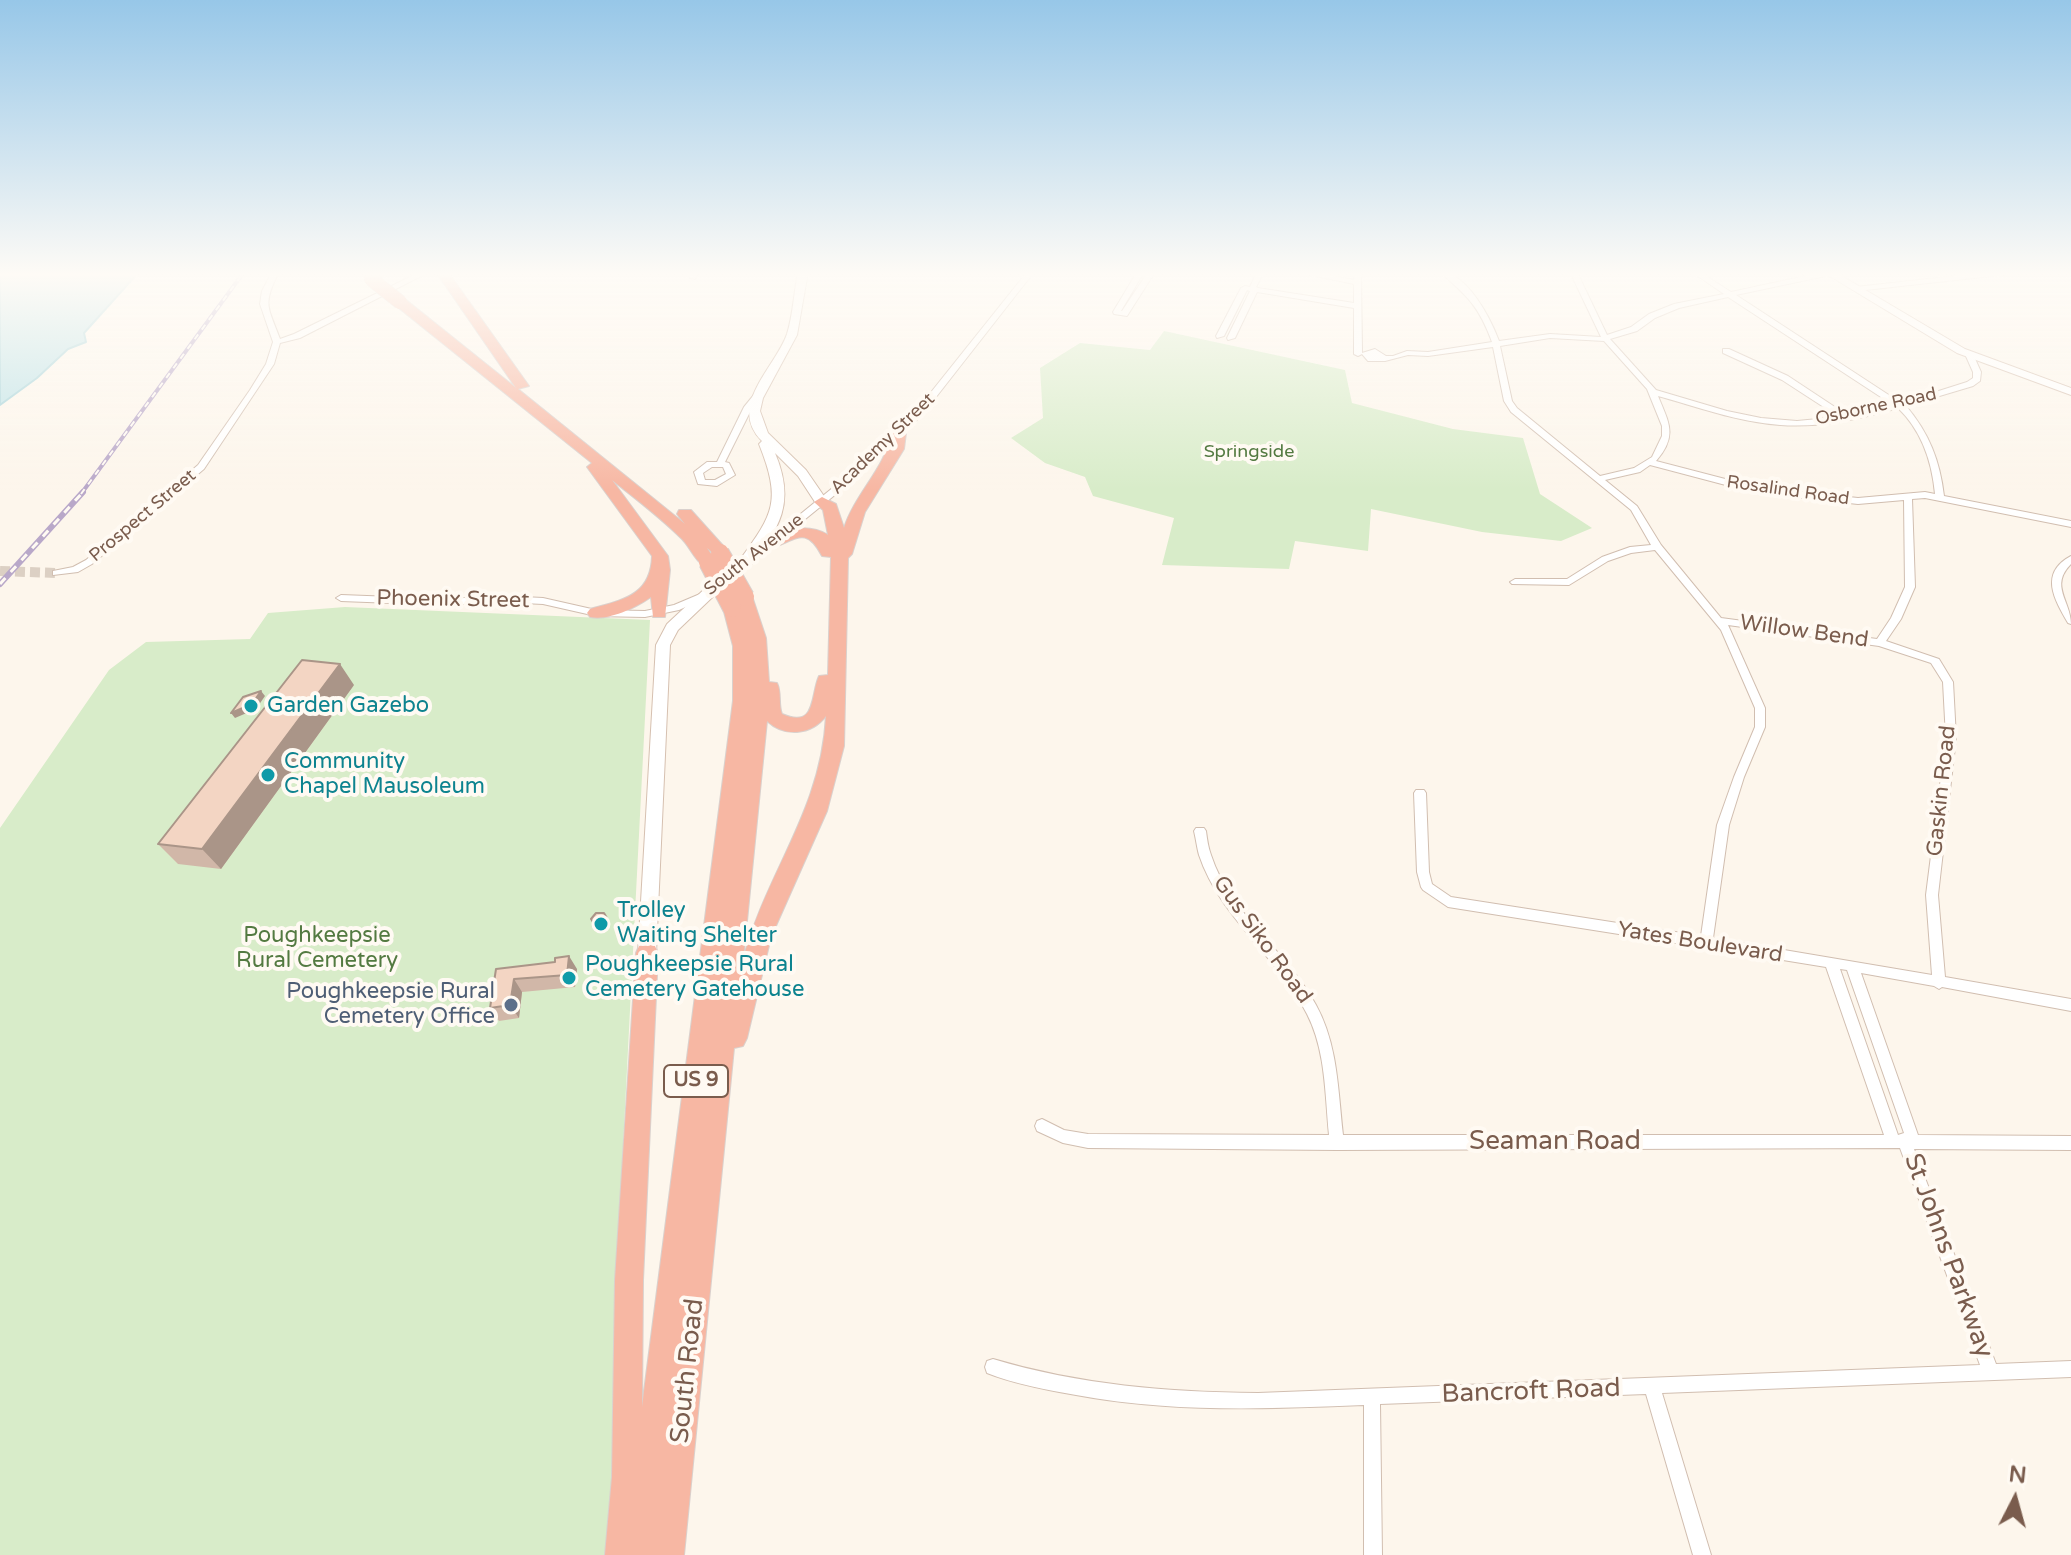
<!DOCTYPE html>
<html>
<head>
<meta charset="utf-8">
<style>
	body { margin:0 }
	#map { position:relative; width:2071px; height:1555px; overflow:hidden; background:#fdf6ec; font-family:"Varela Round",sans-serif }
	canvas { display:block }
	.north { position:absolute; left:1975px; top:1459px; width:80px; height:80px; -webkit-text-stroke:6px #fffaf3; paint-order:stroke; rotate:6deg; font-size:22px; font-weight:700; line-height:32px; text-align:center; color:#7a5c4d }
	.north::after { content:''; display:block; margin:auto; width:28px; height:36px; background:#7a5c4d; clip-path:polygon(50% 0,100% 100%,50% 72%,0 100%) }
</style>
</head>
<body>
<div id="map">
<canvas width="2071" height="1555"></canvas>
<div class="north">N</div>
</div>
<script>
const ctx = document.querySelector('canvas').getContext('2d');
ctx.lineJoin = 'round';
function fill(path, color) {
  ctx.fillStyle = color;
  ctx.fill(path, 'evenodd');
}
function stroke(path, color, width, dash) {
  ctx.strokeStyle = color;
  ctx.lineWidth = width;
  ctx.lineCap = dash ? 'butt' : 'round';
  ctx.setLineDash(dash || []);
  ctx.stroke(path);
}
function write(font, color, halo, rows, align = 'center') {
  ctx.font = font + ' "Varela Round",sans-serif';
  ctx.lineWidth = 8;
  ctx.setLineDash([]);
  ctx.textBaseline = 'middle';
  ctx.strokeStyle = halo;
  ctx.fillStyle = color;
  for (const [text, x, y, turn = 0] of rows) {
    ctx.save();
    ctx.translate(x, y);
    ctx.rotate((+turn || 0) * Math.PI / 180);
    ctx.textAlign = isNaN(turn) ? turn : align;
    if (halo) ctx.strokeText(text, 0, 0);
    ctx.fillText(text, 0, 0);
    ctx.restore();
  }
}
fill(new Path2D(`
	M 1164,331 L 1345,370 L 1352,403 L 1453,429 L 1523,438 L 1540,494 L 1592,528 L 1561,541 L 1482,532 L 1371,509 L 1368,551 L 1295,541 L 1289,569 L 1162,565 L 1174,518 L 1093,496 L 1085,477 L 1045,463 L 1011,438 L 1043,418 L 1040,368 L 1080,343 L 1150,350 Z
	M 345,607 L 650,620 L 622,1166 L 616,1555 L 0,1555 L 0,828 L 109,670 L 146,642 L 250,639 L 268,613 Z`), '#d8ecc9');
const water = new Path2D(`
	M 0,272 L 139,272 L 84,333 L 86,342 L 68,349 L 37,378 L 0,405 Z`);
fill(water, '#bfe3e8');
stroke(water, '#a5d3da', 2);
stroke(new Path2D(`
	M 0,571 L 56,573`), '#dcd0c4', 10, [10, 5]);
const street = new Path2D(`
	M 272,272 L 279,272 C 262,305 268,306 280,339 L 294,334 L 420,272 L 429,272 L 300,338 L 280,343 L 274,364 L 204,469 L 92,564 L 78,572 L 53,575 L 53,571 L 73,567 L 86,560 L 198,465 L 250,390 L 266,364 L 273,342 L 260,304 L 262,291 Z
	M 691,272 L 698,272 L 695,279 L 690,278 Z
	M 1027,272 L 1034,272 L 922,415 L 852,481 L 755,560 L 749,560 L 749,556 L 846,477 L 916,411 Z
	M 1137,272 L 1144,272 L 1121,311 L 1122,311 L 1148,272 L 1155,272 L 1127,316 L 1114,314 L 1113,312 Z
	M 1257,272 L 1264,272 L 1256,287 L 1258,288 L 1354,303 L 1354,284 L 1297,272 L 1312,272 L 1354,280 L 1355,272 L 1361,272 L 1362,353 L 1375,349 L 1386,356 L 1393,356 L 1407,351 L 1428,352 L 1492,342 C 1479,306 1467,296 1440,272 C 1467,272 1491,319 1499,341 L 1550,334 L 1601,337 L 1570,272 L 1577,272 L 1607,335 L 1631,327 L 1649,314 L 1674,304 L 1724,294 L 1692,272 L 1700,272 L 1731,292 L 1824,272 L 1833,272 L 1830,275 L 1736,295 L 1901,403 L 1967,382 L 1973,378 L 1973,372 L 1965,354 L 1972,352 L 1981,372 L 1980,381 L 1973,386 L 1906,406 C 1929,433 1940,461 1944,496 L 2071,521 L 2071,527 L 1925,498 L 1912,499 L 1915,587 L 1901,619 L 1886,641 L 1939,659 L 1953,682 L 1956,738 L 1938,895 L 1945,977 L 2071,999 L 2071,1011 L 1942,987 L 1939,989 L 1934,986 L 1861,973 L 1918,1135 L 2071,1136 L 2071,1150 L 1914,1149 L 1996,1364 L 2071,1361 L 2071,1377 L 1662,1393 L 1711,1555 L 1693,1555 L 1646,1394 L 1380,1404 L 1382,1555 L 1364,1555 L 1364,1405 C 1268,1409 1172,1413 1076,1395 C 1047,1390 1015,1384 987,1373 L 985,1367 L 987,1361 L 993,1359 C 1080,1385 1168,1392 1258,1393 L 1980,1365 L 1900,1148 L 1337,1150 L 1088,1148 L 1063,1143 L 1037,1131 L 1035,1126 L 1037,1121 L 1042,1119 L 1064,1130 L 1088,1134 L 1329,1135 C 1325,1095 1326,1051 1307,1014 C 1278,957 1220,918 1199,855 C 1197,848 1196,839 1194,831 L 1196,828 L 1204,828 L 1206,831 C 1207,839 1208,847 1211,855 C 1230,914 1287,951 1316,1005 C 1338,1045 1338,1091 1343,1135 L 1884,1135 L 1826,967 L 1709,948 L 1706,949 L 1701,947 L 1448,907 L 1423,890 L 1421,887 L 1417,872 L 1414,793 L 1416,790 L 1424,790 L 1426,793 L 1429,872 L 1432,884 L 1451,897 L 1701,936 L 1717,825 L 1734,777 L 1755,727 L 1755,708 L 1721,630 L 1655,550 L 1631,553 L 1608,561 L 1569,585 L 1512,584 L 1510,582 L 1515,579 L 1567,579 L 1602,557 L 1630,547 L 1651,545 L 1631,510 L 1511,412 L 1504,401 L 1493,347 L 1428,356 L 1408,355 L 1385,361 L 1368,361 L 1362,354 L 1358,356 L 1354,354 L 1354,308 L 1257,292 L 1235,338 L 1228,340 L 1227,338 L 1250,291 L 1247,290 L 1224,336 L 1217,338 L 1216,336 L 1241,288 L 1245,286 L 1250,287 ZM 1728,297 L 1893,405 L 1847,415 L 1788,376 L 1729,349 L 1723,349 L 1723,353 L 1782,380 L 1839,417 L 1797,421 L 1761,418 L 1727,411 L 1656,390 L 1610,339 L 1637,331 L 1655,318 L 1679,308 ZM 1550,338 L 1604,341 L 1647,389 L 1662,426 L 1662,436 L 1652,457 L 1634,468 L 1600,476 L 1517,408 L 1512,401 L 1500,346 ZM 1658,396 C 1698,407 1738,422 1780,425 C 1820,428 1860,419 1898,408 C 1922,431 1932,462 1935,494 L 1925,492 L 1858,498 L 1756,487 L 1656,461 C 1678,436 1669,423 1658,396 ZM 1650,465 L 1756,493 L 1858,504 L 1904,500 L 1905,587 L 1891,618 L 1877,639 L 1721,618 L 1661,545 L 1637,506 L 1605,480 L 1640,472 ZM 1728,625 L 1879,646 L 1931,663 L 1943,682 L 1946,738 L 1926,895 L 1932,975 L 1713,938 L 1729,825 L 1744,777 L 1765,727 L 1765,708 ZM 1840,969 L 1847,970 L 1904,1133 L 1898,1135 Z
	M 1990,272 L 2013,272 L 2010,274 L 1856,291 L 1852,289 L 1856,287 Z
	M 757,391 L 764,393 L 752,408 L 725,462 L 729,463 L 735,475 L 717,486 L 698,484 L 694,472 L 707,462 L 717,462 L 744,407 ZM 712,467 L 723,467 L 726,474 L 715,480 L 705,480 L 703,473 Z
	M 2071,556 L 2071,564 C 2049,586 2071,601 2071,624 L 2068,623 C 2054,599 2039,573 2071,556 Z
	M 700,594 L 705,597 L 703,599 L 679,610 L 645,617 L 596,616 L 543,604 L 503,602 L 445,605 L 341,601 L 336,598 L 341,595 L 445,599 L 503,596 L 543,598 L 596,610 L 645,611 L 674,605 Z`);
const secondary = new Path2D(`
	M 798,272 L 808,272 L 797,335 L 763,398 L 760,411 L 768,433 L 806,470 L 828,502 L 822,506 L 817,505 L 798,476 L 775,453 C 796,503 780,528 749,567 L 744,568 L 737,564 C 772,515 783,504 759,444 L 762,441 C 727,406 775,368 787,334 C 793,315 794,292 798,272 Z
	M 1823,272 L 1835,272 L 1965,349 L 2071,388 L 2071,395 L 1957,353 Z
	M 716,581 L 721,583 L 723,586 L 721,589 L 678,630 L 670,645 L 656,953 L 653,959 L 647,961 L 641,959 L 638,953 L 656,645 L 667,624 L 711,583 Z`);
const highway = new Path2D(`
	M 373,272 L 386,272 L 387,274 L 381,278 Z
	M 436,272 L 448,272 L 529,386 L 518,389 L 685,524 L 677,514 L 679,510 L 691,510 L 726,549 L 728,553 L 720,558 L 707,548 L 716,562 L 708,567 C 696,564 691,548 682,539 C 660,517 636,499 612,480 L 668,556 L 670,570 L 665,617 L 653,617 L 651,597 C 635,608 609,621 590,617 L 587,613 L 590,609 C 622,600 651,596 652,556 L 587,467 L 592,463 L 395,305 L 395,299 L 405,299 L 516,388 Z
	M 899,429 L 906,433 L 904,449 L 865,512 L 852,554 L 848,558 L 844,746 L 827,811 L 771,937 L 747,1038 L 743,1046 L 734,1048 L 684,1555 L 605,1555 L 612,1477 L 615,1280 L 636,953 L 639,946 L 647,943 L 655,946 L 658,953 L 643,1280 L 642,1407 L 733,701 L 733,646 L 723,608 L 732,602 L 738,604 L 739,593 L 751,593 L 766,638 L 769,682 L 777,683 C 782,693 778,704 782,714 C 817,729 810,696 819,676 L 828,675 L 831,557 L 822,556 C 805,524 796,541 769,549 L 761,544 C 777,528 809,523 828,535 L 823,510 L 814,502 L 822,497 L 836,504 L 844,528 C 855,494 885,468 892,433 ZM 826,716 C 821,813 765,873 743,961 L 767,721 C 784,737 811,736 826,716 Z`);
stroke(street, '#d1beb0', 2);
stroke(secondary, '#d6c0b0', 2);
stroke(highway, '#dad1cd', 2);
fill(street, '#fff');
fill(secondary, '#fff');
fill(highway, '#f7b7a3');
const railFar1 = new Path2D(`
	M 81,494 L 244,272`);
const rail = new Path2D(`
	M 0,584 L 83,492`);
stroke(railFar1, '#b9a8c9', 4);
stroke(rail, '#b9a8c9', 6);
stroke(railFar1, '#fffaf3', 2, [6]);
stroke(rail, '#fffaf3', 3, [8]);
const highwayBridgeFar1 = new Path2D(`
	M 371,279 L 400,302`);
const highwayBridge = new Path2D(`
	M 720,553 L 745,597
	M 708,562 L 732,608`);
stroke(highwayBridgeFar1, '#dad1cd', 15, []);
stroke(highwayBridge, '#dad1cd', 20, []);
stroke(highwayBridgeFar1, '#f7b7a3', 14);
stroke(highwayBridge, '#f7b7a3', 18);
fill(new Path2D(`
	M 354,685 L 221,869 L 178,864 L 158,844 Z
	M 496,969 L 577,969 L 575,987 L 522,992 L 519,1018 L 499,1021 L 490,1008 Z`), '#d1b7a8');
fill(new Path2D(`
	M 340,664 L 354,685 L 221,869 L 202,849 Z
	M 261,691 L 265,696 L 256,709 L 235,718 L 231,713 Z
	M 607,918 L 610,923 L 607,927 L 597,930 L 595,925 Z
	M 569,956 L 577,969 L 575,987 L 567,975 Z
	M 514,979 L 522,992 L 519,1018 L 510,1005 Z`), '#aa9588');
const building = new Path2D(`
	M 302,660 L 340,664 L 202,849 L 158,844 Z
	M 261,691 L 252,704 L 231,713 L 243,697 Z
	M 596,913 L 604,913 L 607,918 L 605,922 L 595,925 L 591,919 Z
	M 569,956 L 567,975 L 514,979 L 510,1005 L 490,1008 L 496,969 L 555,962 L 555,958 Z`);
fill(building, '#f3d5c3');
stroke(building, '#aa9588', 2);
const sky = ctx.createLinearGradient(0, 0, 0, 490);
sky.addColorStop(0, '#97c7e8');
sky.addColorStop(0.56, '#fefbf6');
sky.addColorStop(1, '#fefbf600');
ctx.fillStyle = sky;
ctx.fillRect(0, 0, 2071, 490);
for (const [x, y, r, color] of [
	[251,706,8,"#0f9aa8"],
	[268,775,8,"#0f9aa8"],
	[601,924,8,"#0f9aa8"],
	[569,978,8,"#0f9aa8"],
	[511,1005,8,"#5c6f8a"]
]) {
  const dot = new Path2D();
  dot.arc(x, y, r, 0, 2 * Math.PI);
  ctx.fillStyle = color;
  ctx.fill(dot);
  stroke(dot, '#fffaf3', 3);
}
write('18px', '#7a5c4d', '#fffaf3', [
	["Osborne Road",1876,407,-12],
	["Academy Street",883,444,-44],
	["Rosalind Road",1788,491,8],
	["Prospect Street",143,516,-40],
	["South Avenue",754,555,-38]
]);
write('18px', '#537a41', '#fffaf3', [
	["Springside",1249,452]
]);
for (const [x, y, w] of [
	[696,1081,64]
]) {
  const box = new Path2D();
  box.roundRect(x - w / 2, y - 16, w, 32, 6);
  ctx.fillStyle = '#fffaf3';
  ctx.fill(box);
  stroke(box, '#7a5c4d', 2);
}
write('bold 20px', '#7a5c4d', null, [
	["US 9",696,1081]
]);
write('22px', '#7a5c4d', '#fffaf3', [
	["Phoenix Street",453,600,1],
	["Willow Bend",1804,632,8],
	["Gaskin Road",1942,791,-84],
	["Gus Siko Road",1262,940,54],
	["Yates Boulevard",1700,943,9]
]);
write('22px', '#0d838f', '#fffaf3', [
	["Garden Gazebo",267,706],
	["Community",284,762],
	["Chapel Mausoleum",284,787],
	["Trolley",617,911],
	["Waiting Shelter",617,936],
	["Poughkeepsie Rural",585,965],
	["Cemetery Gatehouse",585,990]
], 'left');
write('22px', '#537a41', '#fffaf3', [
	["Poughkeepsie",317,936],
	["Rural Cemetery",317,961]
]);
write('22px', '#4e5e75', '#fffaf3', [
	["Poughkeepsie Rural",495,992],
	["Cemetery Office",495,1017]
], 'right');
write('26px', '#7a5c4d', '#fffaf3', [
	["Seaman Road",1555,1142],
	["St Johns Parkway",1948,1256,70],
	["South Road",688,1371,-84],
	["Bancroft Road",1531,1392,-2]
]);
</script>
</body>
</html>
